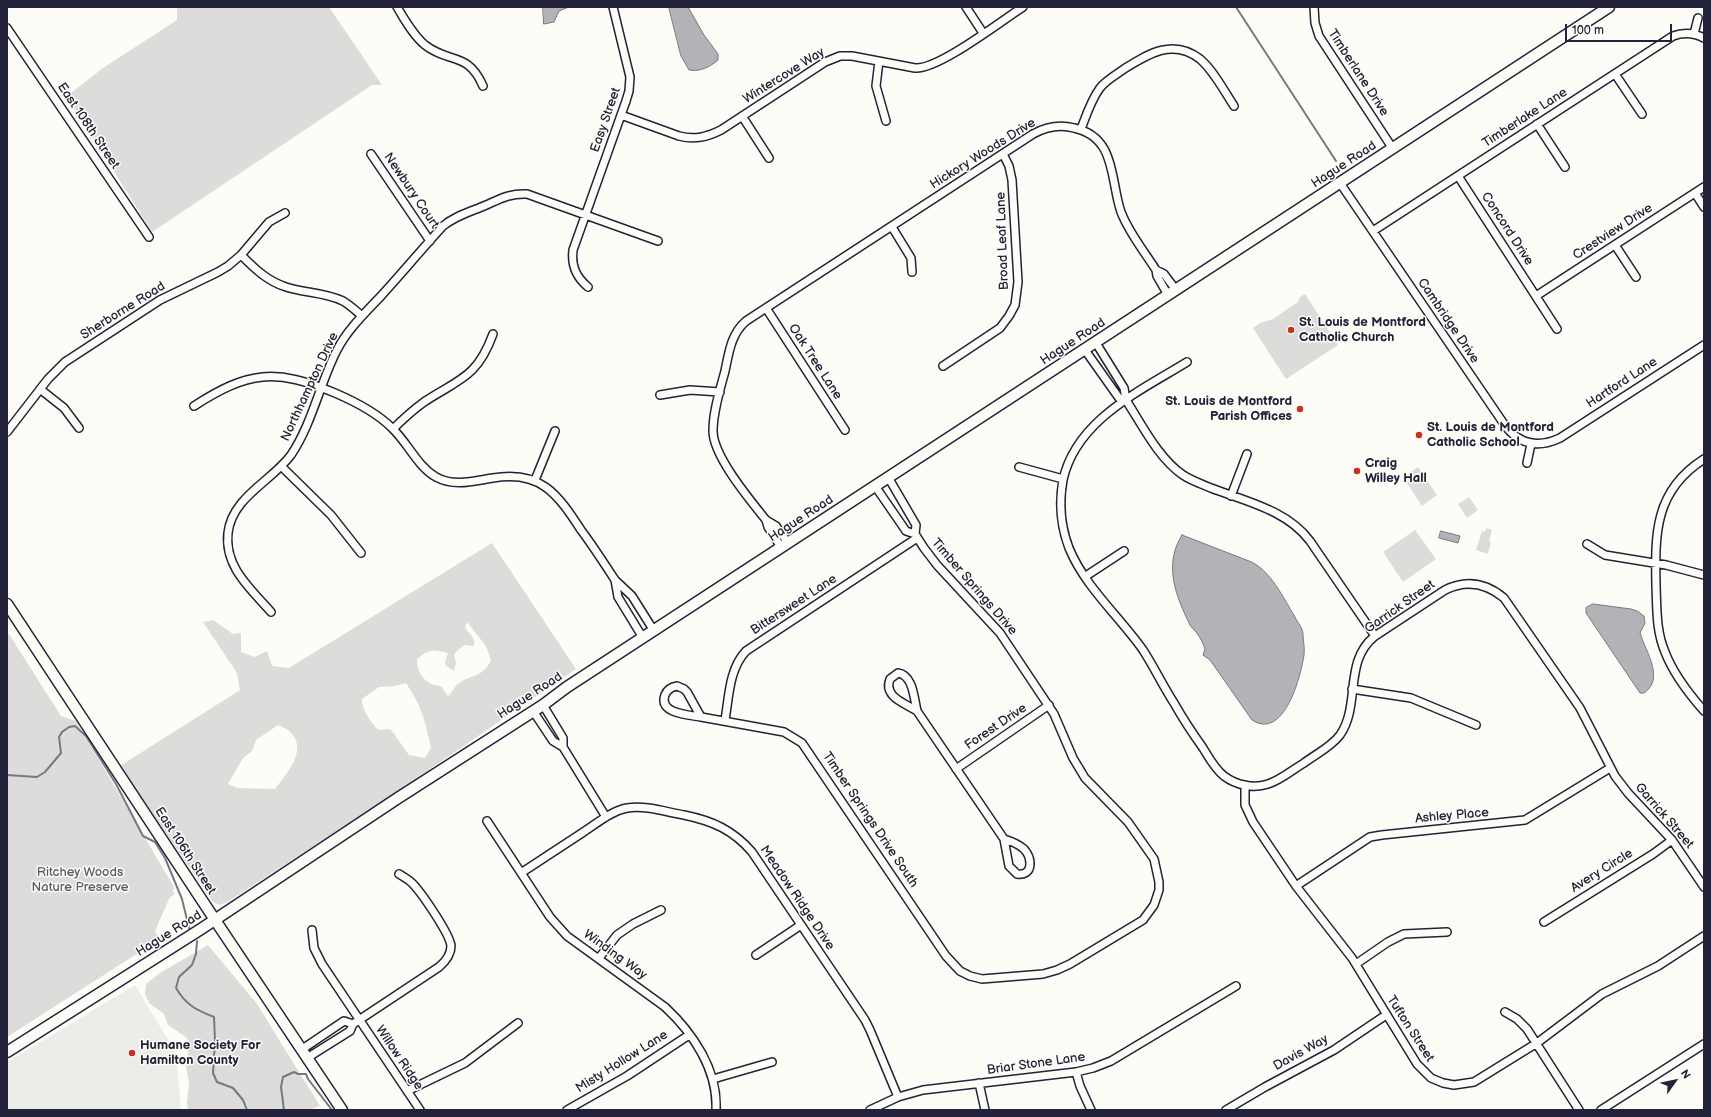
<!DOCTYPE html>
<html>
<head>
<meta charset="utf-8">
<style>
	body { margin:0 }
	#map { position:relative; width:1711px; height:1117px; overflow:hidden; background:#fdfcf7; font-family:"Balsamiq Sans",sans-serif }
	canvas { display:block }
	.frame { position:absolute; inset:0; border:8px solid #22223b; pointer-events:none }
	.north { position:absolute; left:1655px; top:1061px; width:40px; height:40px; -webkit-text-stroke:3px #fdfcf7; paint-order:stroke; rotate:57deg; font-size:11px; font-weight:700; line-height:16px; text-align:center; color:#22223b }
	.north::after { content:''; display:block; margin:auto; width:14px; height:18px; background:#22223b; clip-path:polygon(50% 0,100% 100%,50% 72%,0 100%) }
	.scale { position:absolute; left:1565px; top:24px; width:107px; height:18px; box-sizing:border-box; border:2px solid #22223b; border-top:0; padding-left:5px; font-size:12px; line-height:14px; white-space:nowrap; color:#22223b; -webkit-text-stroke:3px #fdfcf7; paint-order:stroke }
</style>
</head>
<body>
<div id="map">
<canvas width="1711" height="1117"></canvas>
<div class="frame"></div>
<div class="north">N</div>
<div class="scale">100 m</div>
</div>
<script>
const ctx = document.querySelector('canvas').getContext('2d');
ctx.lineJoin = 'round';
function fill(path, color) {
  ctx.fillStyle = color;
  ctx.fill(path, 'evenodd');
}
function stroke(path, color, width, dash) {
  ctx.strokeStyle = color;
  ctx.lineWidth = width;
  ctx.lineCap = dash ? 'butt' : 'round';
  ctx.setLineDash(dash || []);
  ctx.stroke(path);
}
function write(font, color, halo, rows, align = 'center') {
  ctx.font = font + ' "Balsamiq Sans",sans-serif';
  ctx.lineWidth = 3;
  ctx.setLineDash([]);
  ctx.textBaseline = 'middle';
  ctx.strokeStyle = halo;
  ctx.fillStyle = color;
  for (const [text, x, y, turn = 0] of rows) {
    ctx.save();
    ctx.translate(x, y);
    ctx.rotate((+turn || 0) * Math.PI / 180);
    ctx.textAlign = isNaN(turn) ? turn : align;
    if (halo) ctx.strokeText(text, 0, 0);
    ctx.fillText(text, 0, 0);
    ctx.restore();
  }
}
fill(new Path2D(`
	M 135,985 L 176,1053 L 181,1110 L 7,1110 L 7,1062 Z`), '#ecece9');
fill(new Path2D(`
	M 177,7 L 329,7 L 382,85 L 372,85 L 152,232 L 67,96 L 103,68 L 177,20 Z
	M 1305,294 L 1338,345 L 1286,379 L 1253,328 L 1260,323 L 1273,319 L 1298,302 L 1300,297 Z
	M 1418,467 L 1437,495 L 1422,506 L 1403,477 Z
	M 1469,497 L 1478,510 L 1467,518 L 1458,504 Z
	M 1486,528 L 1492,530 L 1489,541 L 1491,542 L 1488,554 L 1476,550 L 1482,531 L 1485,532 Z
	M 1415,530 L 1436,559 L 1403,582 L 1383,552 Z
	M 492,543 L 576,669 L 395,793 L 229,901 L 220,905 L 213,902 L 120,766 L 240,690 L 237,673 L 203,622 L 213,620 L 233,634 L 241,633 L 241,652 L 255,657 L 267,651 L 272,666 L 289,668 ZM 467,622 L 486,646 L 491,660 C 483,678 471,674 458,684 C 454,687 452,693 448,696 L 441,686 C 426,685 417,674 417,659 C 429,649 433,649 448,653 L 445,662 L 446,666 L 454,671 L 456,663 L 454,654 L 464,645 L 474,646 C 476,638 469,633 465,628 ZM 406,683 C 422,707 425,721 431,748 L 425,758 L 409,755 L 392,731 L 389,729 L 379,730 C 372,725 361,708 362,699 L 379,687 L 395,686 ZM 278,725 C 282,727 288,729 291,733 C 308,750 286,775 275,789 L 237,788 L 228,784 L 243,758 L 252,751 L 256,740 Z
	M 7,631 L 61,716 L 76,721 L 174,887 L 173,891 L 175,894 L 170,897 L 155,931 L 160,939 L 7,1037 Z
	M 208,945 L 257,1004 L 320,1106 L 308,1110 L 188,1110 L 187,1103 L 189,1082 L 186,1067 L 189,1043 L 186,1037 L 168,1025 L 164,1014 L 149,1003 L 145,994 L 146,984 L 160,973 Z`), '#dddcdb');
const water = new Path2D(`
	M 543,7 L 569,7 L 559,11 L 554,22 L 544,24 Z
	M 669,7 L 688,7 L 704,35 L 718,54 L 718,60 C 710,67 700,72 689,70 L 681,56 Z
	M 1441,531 L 1460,536 L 1458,543 L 1439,538 Z
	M 1182,535 L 1249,561 C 1270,569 1284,599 1295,617 C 1297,622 1303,628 1303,634 C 1303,640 1305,648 1304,655 C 1301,676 1284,741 1252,720 L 1210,660 L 1203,655 L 1205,649 C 1203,643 1200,637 1196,632 C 1194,630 1192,628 1190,625 C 1176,596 1163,565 1182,535 Z
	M 1593,604 L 1631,609 L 1637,611 L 1644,616 L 1645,623 L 1640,633 C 1646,652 1665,679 1644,693 L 1640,693 L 1586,613 L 1586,608 Z`);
fill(water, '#b2b2b7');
stroke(water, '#787885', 1);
stroke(new Path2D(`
	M 1236,7 L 1336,161
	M 7,775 L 37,777 L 45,772 L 61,753 L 59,737 L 62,732 L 69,727 L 75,726 L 86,736 L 116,784 L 143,836 L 155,842 L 165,858 L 182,899 L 189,928
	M 197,941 L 196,954 L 192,965 L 179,977 L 176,988 C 186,1005 196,1010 214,1017 L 215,1041 L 213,1073 L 217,1082 L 233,1088 L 243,1100 L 247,1110
	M 284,1110 L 281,1087 L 283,1077 L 294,1072 L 298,1074 L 306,1074 L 308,1079 L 332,1110`), '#787885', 2);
const street = new Path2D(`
	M 397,7 C 405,20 413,35 425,45 C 449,64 468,51 483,86
	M 966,7 L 983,33
	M 1314,7 L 1315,23 L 1319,36 L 1393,149
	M 7,28 L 149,237
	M 1694,34 L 1698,18
	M 879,61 L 876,86 L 886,121
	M 1615,74 L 1642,114
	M 621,115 L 679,136 C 695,140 707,137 721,130 L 825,62 L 840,56 L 852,56 L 915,68 C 938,70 1001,21 1023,7
	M 742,116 L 769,158
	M 1537,124 L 1565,167
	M 1081,129 C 1086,116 1091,100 1100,88 C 1106,80 1116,75 1124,69 C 1148,54 1173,38 1200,59 C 1214,71 1224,91 1234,106
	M 371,154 L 430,241
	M 1458,176 L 1557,329
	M 1340,183 L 1506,427 C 1521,445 1539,448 1560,438 L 1704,345
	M 1695,193 L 1704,207
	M 892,227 L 911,258 L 912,272
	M 1373,231 L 1673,36 C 1684,32 1694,33 1704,38
	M 1615,245 L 1636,277
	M 241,255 C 254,268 267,281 286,287 C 304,293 325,292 343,301 C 350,305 356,311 362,316
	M 588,287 C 576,277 571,266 573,250 L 626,101 L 629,91 L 630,77 L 613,7
	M 1168,295 L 1157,276 L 1156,270 L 1164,274 L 1176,290
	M 1536,296 L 1704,187
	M 766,308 L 845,430
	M 1085,350 L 1119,398 L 1126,400 L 1124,388 L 1096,343
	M 1187,362 C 1140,391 1076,420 1063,480 C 1059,502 1061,527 1069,548 C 1085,587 1119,616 1143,650 C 1154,667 1163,686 1174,703 C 1183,719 1193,734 1203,748 C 1209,758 1215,769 1224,776 C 1236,785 1253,789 1268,784 C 1281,780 1292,770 1304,763 C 1316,754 1331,747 1340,735 C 1361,705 1343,661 1375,636 L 1445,590 C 1467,579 1486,583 1504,598 L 1580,708 L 1615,776 L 1628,793 L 1672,840 L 1704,887
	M 943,366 L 1000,328 L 1009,316 L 1015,305 L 1018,282 L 1012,180 L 1009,166 L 1003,154
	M 40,389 L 64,408 L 79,428
	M 660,395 L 690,390 L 720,392
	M 1126,400 C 1142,425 1159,459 1183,475 C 1192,481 1202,484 1211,488 C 1245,501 1287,510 1310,541 L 1375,636
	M 194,406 C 248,371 276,368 335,393 C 356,402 376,412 392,428 C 408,443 417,466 436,477 C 454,487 474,481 493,478 C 540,470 557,493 581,530 C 593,546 604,563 615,580
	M 393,429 C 403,419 413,410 424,402 C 459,379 477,378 493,334
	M 7,432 L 48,379 L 65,362 L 160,300 L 218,272 L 228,266 L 241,255 L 269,222 L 285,213
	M 1704,459 C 1654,491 1655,534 1656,586 C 1657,609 1656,631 1665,652 C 1673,673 1689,694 1704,711
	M 1527,463 L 1531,444
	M 282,467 L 331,515 L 361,553
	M 1019,467 L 1063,479
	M 535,480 L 555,431
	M 875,486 L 906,531 L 915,534 L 916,525 L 888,477
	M 1231,496 L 1247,454
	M 766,520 C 750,500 713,456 713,431 C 713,411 720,390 725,371 C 729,352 731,334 746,321 L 1033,134 C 1046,127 1059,124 1074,128 C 1117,137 1110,181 1121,212 C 1129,233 1144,251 1156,270
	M 1587,544 L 1605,555 L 1666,565 L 1704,575
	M 781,547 L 768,527 L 766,520 L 776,526 L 788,543
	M 1086,576 L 1124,551
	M 271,612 C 251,589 224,567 228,533 C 232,497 272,481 291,455 C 312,424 320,383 337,350 C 348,329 365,313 381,296 C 402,273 422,249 443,226 C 454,217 466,213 479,208 C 497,201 507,193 527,194 L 658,241
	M 643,638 L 618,597 L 615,580 L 632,596 L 654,631
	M 898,673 C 913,675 914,698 917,711 C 905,703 883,697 890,679 Z
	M 677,686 L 684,689 L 687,692 L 701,717 C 690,715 658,714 665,695 C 667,690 671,687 677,686 Z
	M 1352,689 L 1411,698 L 1476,725
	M 533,711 L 553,741 L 563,747 L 563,738 L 543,705
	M 917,711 L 1004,839
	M 701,717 L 784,732 L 802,743 L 946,956 L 960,971 L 970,976 L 982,979 L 1043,974 L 1057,970 L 1070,964 L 1143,920 L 1154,905 L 1159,890 L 1159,882 L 1154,859 L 1128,822 L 1085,778 L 1073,758 L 1054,714 L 1000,633 L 937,565 L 924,548 L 915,534
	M 725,720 C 729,697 729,669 746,651 L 917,538
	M 563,747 L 606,817
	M 956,769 L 1049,705
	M 1245,785 L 1245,805 L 1253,822 L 1296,886 L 1352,958 L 1417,1064 L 1431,1078 L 1443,1083 L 1454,1085 L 1474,1082 L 1537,1043 L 1602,994 L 1658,966 L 1704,936
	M 487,821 L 550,917 L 567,936 L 665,1007 C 693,1033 718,1070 716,1110
	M 1004,839 C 1011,841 1018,844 1024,849 C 1032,858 1034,876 1017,874 L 1009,866 Z
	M 521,873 C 541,860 562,846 582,833 C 596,824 611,811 627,808 C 646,805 666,812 684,815 C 713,821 733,830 752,852 L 865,1020 L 870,1030 L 898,1097
	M 1296,886 L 1370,837 L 1382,835 L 1525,820 L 1610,768
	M 1544,922 L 1653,854 L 1672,840
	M 312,930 L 314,948 L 322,964 L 420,1110
	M 756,955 L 801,925
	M 599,958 L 617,935 L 633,924 L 661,910
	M 1356,964 L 1388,942 L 1404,934 L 1447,932
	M 1505,1012 L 1517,1019 L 1527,1029 L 1579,1110
	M 353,1024 L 439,967 C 446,961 451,955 451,946 C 450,934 421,892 412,883 C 408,879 404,877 399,874
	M 301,1050 L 344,1021 L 353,1024 L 350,1031 L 307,1058
	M 1076,1072 L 1080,1086 L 1091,1110
	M 713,1079 L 772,1062
	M 979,1083 L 985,1110
	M 407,1091 L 465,1063 L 518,1023
	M 567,1110 L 627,1076 L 689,1035
	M 870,1110 L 898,1097 L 923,1090 L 1076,1072 L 1093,1068 L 1111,1061 L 1236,986
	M 1226,1110 L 1265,1087 L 1334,1050 L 1386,1015
	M 1601,1110 L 1704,1044`);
const secondary = new Path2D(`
	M 7,604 L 215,920 L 342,1110
	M 7,1052 L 201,929 L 398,798 L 543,705 L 567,687 L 1609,7`);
stroke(street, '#22223b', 10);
stroke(secondary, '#22223b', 13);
stroke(street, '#fdfcf7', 7);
stroke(secondary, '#fdfcf7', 10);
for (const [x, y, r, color] of [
	[1291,330,4,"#c8321e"],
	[1300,409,4,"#c8321e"],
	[1419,435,4,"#c8321e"],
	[1357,471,4,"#c8321e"],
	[132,1053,4,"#c8321e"]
]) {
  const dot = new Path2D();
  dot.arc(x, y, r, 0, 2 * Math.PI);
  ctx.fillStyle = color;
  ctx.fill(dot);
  stroke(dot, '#fdfcf7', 1.5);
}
write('13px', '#22223b', '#fdfcf7', [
	["Timberlane Drive",1358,73,57],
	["Wintercove Way",784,76,-32],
	["Timberlake Lane",1525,118,-33],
	["Easy Street",606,120,-71],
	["East 108th Street",88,126,56],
	["Hickory Woods Drive",983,154,-32],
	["Hague Road",1344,165,-33],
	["Newbury Court",411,191,56],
	["Concord Drive",1507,229,57],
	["Crestview Drive",1613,232,-33],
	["Broad Leaf Lane",1003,241,-92],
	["Sherborne Road",123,311,-32],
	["Cambridge Drive",1448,321,56],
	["Hague Road",1073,342,-33],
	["Oak Tree Lane",815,362,57],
	["Hartford Lane",1622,383,-33],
	["Northhampton Drive",310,387,-65],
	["Hague Road",801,519,-33],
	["Timber Springs Drive",974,587,49],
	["Bittersweet Lane",794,605,-33],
	["Garrick Street",1400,607,-35],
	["Hague Road",530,696,-33],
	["Forest Drive",996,727,-34],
	["Ashley Place",1452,816,-5],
	["Garrick Street",1664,816,49],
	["Timber Springs Drive South",870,820,56],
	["East 106th Street",185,851,57],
	["Avery Circle",1602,871,-32],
	["Meadow Ridge Drive",797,898,56],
	["Hague Road",169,934,-32],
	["Winding Way",615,955,36],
	["Tufton Street",1410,1029,57],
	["Davis Way",1301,1053,-29],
	["Willow Ridge",399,1058,56],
	["Misty Hollow Lane",622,1062,-32],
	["Briar Stone Lane",1036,1064,-8]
]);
write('bold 13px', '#22223b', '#fdfcf7', [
	["St. Louis de Montford",1299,323],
	["Catholic Church",1299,338],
	["St. Louis de Montford",1292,402,"right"],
	["Parish Offices",1292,417,"right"],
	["St. Louis de Montford",1427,428],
	["Catholic School",1427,443],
	["Craig",1365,464],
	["Willey Hall",1365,479],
	["Humane Society For",140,1046],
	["Hamilton County",140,1061]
], 'left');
write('13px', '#5a5a6b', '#fdfcf7', [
	["Ritchey Woods",80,873],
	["Nature Preserve",80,888]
]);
</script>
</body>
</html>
